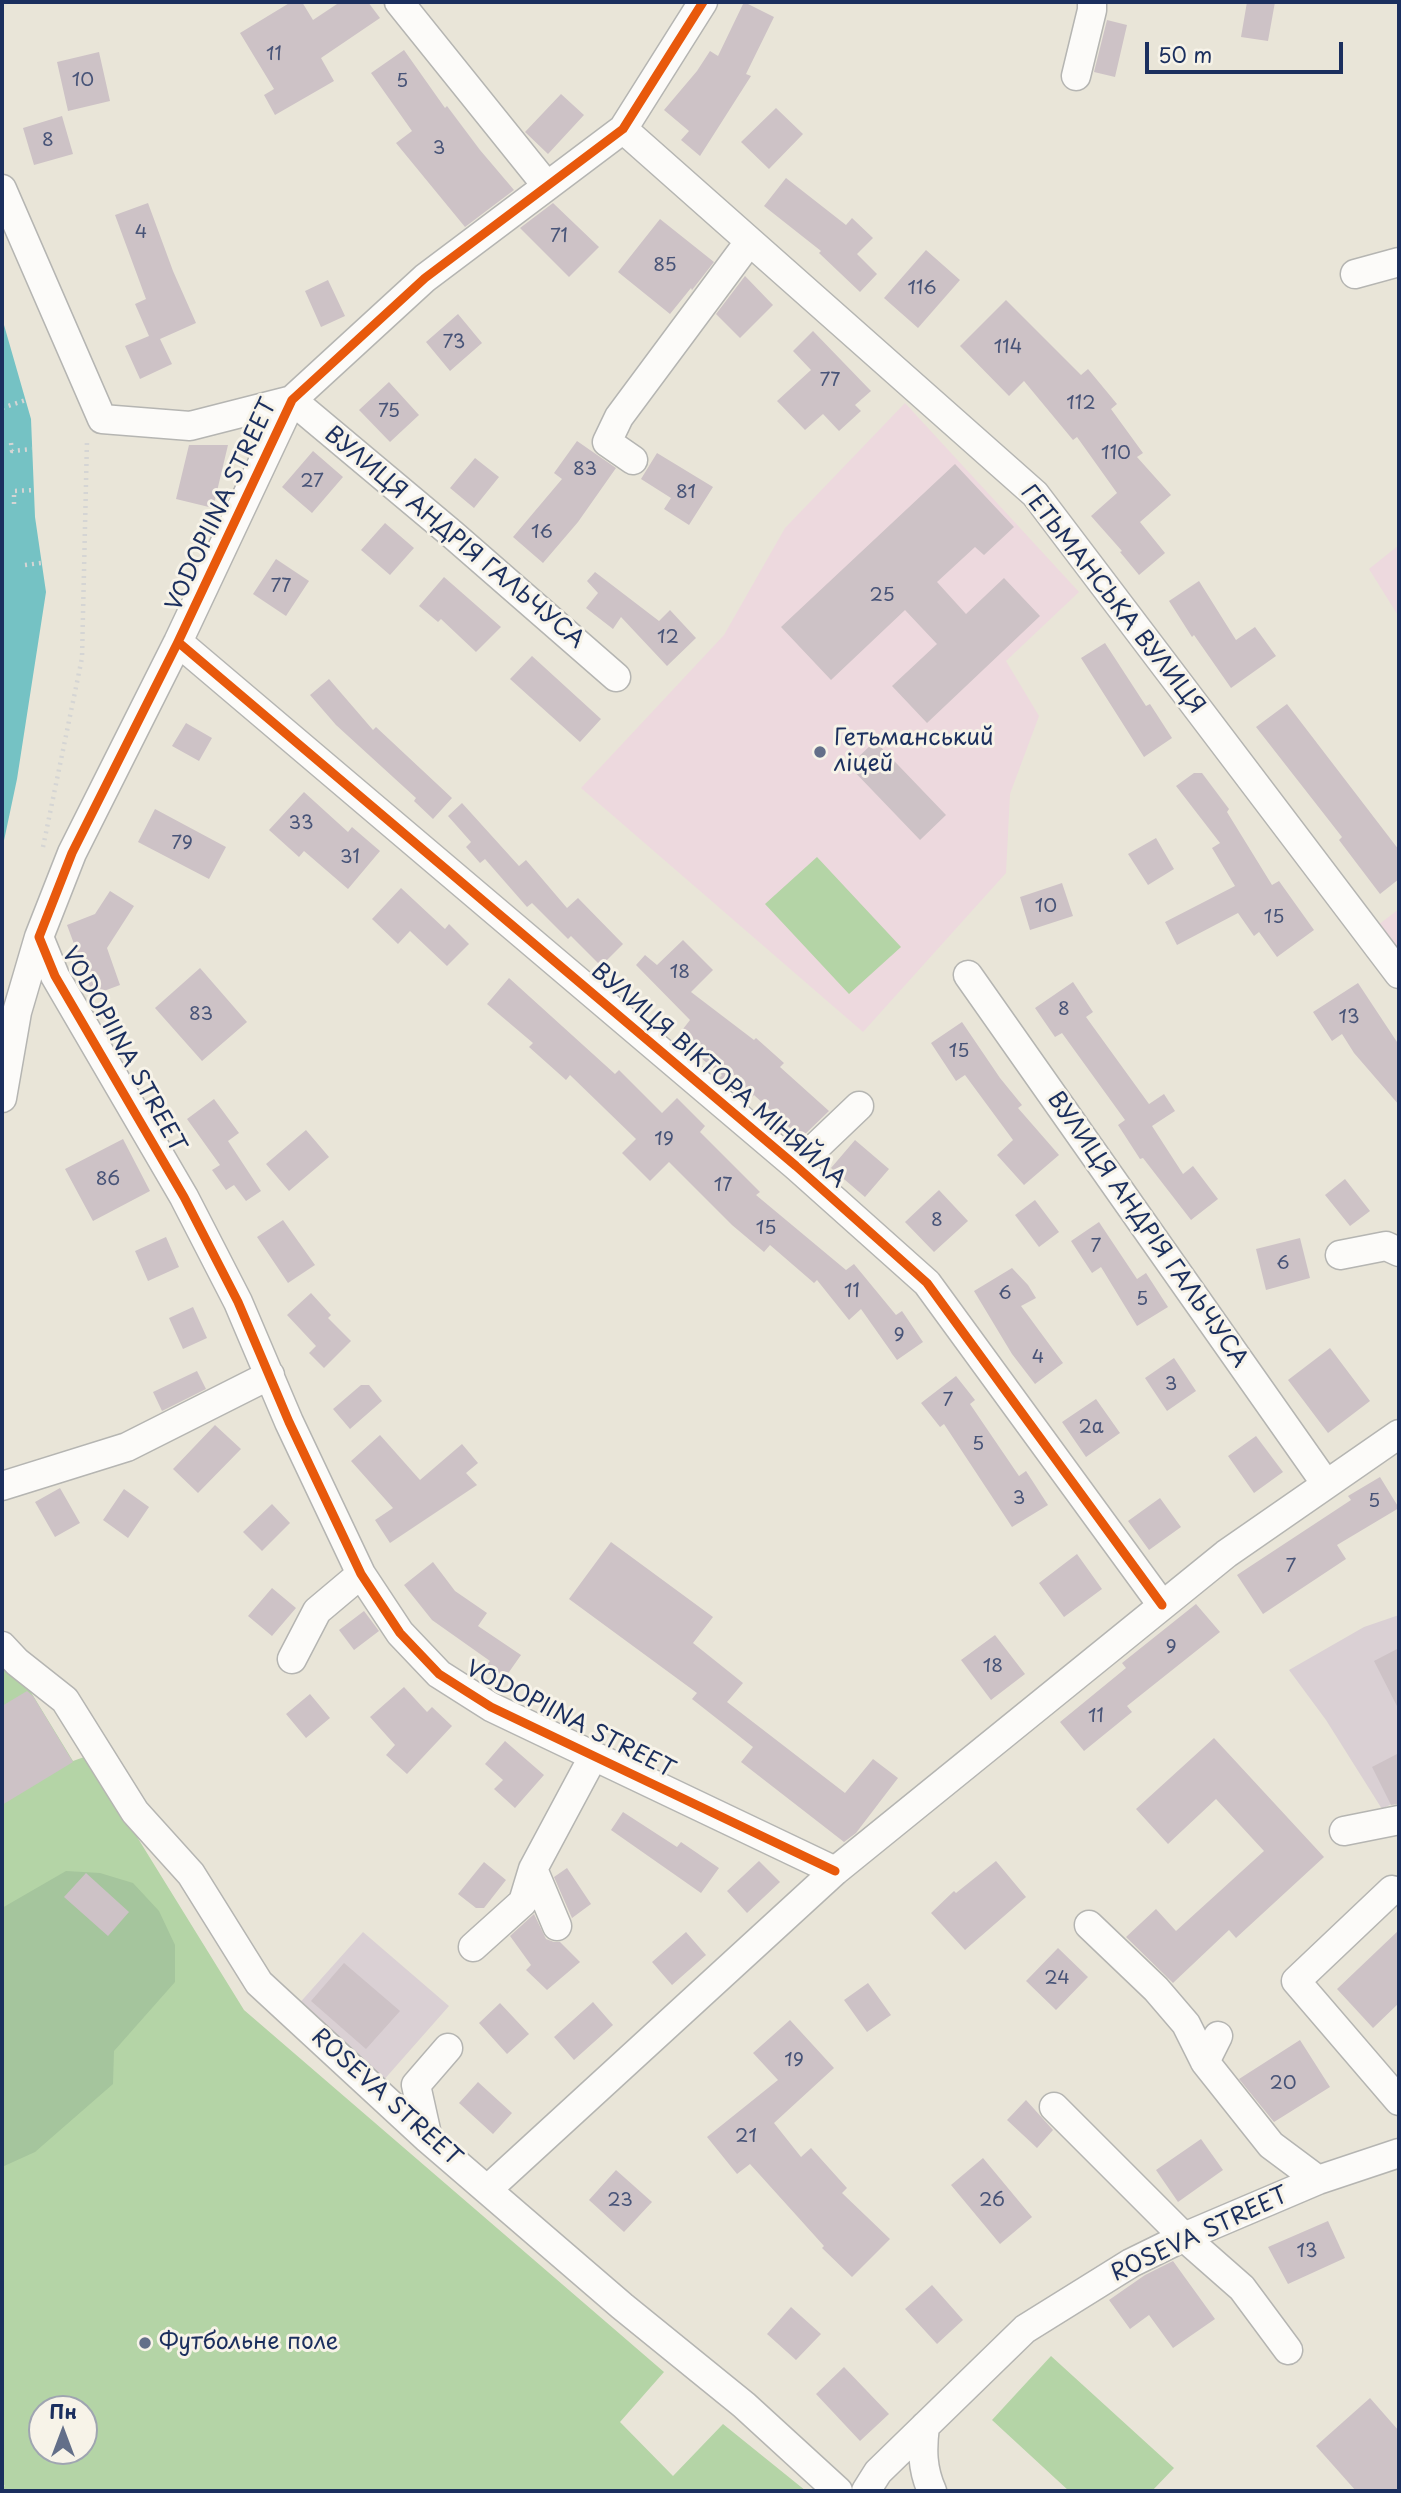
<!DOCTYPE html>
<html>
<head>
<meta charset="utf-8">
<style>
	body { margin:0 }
	#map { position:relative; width:1401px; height:2493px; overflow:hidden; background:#e9e5d8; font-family:"Playpen Sans",sans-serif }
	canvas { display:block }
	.frame { position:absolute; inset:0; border:4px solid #1b2f5e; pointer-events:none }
	.north { position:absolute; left:28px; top:2395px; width:70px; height:70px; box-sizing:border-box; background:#f7f3e8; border:2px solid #9fa5b1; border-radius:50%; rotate:0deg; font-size:19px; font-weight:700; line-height:28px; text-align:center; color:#1b2f5e }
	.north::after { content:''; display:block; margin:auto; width:24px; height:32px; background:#636f89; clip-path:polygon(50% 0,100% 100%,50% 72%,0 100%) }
	.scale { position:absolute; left:1145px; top:42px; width:198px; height:32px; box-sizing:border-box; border:4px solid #1b2f5e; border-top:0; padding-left:9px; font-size:21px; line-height:24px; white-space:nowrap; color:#1b2f5e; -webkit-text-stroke:5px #f7f3e8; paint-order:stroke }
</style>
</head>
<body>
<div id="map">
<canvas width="1401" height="2493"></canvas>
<div class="frame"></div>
<div class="north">Пн</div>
<div class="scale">50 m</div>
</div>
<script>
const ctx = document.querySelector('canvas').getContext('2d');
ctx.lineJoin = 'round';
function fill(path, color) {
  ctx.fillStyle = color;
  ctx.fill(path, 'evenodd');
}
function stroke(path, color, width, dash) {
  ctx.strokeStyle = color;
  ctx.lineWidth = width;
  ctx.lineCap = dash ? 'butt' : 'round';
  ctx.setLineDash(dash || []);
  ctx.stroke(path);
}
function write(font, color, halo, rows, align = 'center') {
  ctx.font = font + ' "Playpen Sans",sans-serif';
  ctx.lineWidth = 6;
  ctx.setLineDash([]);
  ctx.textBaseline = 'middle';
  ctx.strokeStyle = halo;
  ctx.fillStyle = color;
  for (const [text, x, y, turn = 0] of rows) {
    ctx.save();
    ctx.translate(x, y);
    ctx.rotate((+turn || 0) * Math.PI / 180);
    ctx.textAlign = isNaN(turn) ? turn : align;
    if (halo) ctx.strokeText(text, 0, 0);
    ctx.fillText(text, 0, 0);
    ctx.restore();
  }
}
fill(new Path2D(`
	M 905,403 L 1079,592 L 1006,661 L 1039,716 L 1010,794 L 1006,873 L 863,1032 L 581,788 L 724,635 L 785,528 Z
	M 1399,545 L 1399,617 L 1369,569 Z
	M 1399,909 L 1399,952 L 1378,925 Z`), '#edd9de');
fill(new Path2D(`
	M 1399,1615 L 1399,1800 L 1382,1809 L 1326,1720 L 1289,1670 L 1364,1627 Z
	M 363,1932 L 449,2006 L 382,2082 L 296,2007 Z`), '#dad0d4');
fill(new Path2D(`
	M 817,857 L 901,947 L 849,994 L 765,904 Z
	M 2,1665 L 29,1689 L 73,1761 L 87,1756 L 244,2010 L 664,2372 L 620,2422 L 673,2476 L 723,2424 L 806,2491 L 2,2491 ZM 42,2409 L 84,2409 L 84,2451 L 42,2451 Z
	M 1051,2356 L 1174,2468 L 1152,2491 L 1069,2491 L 992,2420 Z`), '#b4d4a6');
fill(new Path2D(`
	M 66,1871 L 100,1873 L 133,1883 L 159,1911 L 175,1945 L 175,1982 L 114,2051 L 113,2084 L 35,2152 L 2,2167 L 2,1908 Z`), '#a5c59d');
fill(new Path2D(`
	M 2,318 L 31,419 L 35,517 L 46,592 L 17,779 L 2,850 Z`), '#75c2c4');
fill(new Path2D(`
	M 291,2 L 302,2 L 313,20 L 340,2 L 368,2 L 380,18 L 321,58 L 334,81 L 275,115 L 264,95 L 274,89 L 240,33 Z
	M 744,2 L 774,17 L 746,74 L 751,76 L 700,156 L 681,140 L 689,131 L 664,110 L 697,71 L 710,51 L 718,56 Z
	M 1247,2 L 1275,2 L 1268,41 L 1241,37 Z
	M 1107,20 L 1127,25 L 1115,77 L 1094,72 Z
	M 404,50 L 445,108 L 447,106 L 480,150 L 514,190 L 465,227 L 396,143 L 412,131 L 371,73 Z
	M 99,52 L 110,101 L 68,111 L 57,62 Z
	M 561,94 L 584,115 L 548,154 L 525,132 Z
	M 776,108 L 803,134 L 769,169 L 741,142 Z
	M 62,116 L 73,154 L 34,165 L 23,128 Z
	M 786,178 L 846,225 L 852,218 L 873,238 L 857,254 L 877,274 L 860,292 L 819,253 L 821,251 L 764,206 Z
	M 148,203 L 173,271 L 196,323 L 160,339 L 172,364 L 140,379 L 125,346 L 149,336 L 135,304 L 146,299 L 115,215 Z
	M 553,203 L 599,247 L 569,277 L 520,228 Z
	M 660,219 L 714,262 L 692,290 L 691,288 L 670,314 L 618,272 Z
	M 926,250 L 960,280 L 918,328 L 884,298 Z
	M 745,276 L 773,305 L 740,338 L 716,314 Z
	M 328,280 L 345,316 L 321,327 L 305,291 Z
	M 1006,300 L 1081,375 L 1088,369 L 1117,404 L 1111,409 L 1143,453 L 1137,457 L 1171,495 L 1140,522 L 1165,553 L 1139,575 L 1120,552 L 1122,551 L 1091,516 L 1117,493 L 1077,437 L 1073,440 L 1024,381 L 1009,396 L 960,346 Z
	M 458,314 L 482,343 L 450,371 L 426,342 Z
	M 813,331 L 871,391 L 855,405 L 861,411 L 839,431 L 823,414 L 805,430 L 777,401 L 811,370 L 793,351 Z
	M 389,382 L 419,415 L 390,442 L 359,410 Z
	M 577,441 L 616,468 L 578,522 L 543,563 L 513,537 L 562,479 L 554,473 Z
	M 189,445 L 228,445 L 213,508 L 176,499 Z
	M 313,451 L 343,477 L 312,513 L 282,487 Z
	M 657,453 L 713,487 L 689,525 L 664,509 L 671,498 L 641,479 Z
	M 475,458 L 499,477 L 474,508 L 450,488 Z
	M 955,464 L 1014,527 L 984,555 L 975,547 L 937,582 L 966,614 L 1004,578 L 1040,616 L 927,723 L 892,686 L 937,644 L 905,610 L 831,680 L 781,627 Z
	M 385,523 L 414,548 L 390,575 L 361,550 Z
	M 276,559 L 309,581 L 286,616 L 253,594 Z
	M 595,572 L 659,621 L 670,610 L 696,638 L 667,666 L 621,617 L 613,629 L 586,608 L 598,593 L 587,581 Z
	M 444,577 L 501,627 L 476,652 L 441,619 L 438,622 L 419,606 Z
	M 1199,581 L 1236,640 L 1255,627 L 1276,656 L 1231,688 L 1194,635 L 1192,637 L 1169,601 Z
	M 1105,643 L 1146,706 L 1150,704 L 1172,738 L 1144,757 L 1081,658 Z
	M 532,656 L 601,719 L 580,742 L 510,679 Z
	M 329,679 L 373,730 L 376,727 L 452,798 L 433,819 L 414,801 L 416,798 L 336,725 L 310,695 Z
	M 1287,704 L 1399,850 L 1399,879 L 1380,894 L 1339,840 L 1342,837 L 1256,727 Z
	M 186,723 L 212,738 L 199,761 L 172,746 Z
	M 875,741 L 946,815 L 920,840 L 849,766 Z
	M 1194,773 L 1202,773 L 1229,809 L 1227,812 L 1272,885 L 1279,881 L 1314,930 L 1277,957 L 1259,932 L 1254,936 L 1238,913 L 1177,945 L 1165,922 L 1235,886 L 1212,848 L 1220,843 L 1176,786 Z
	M 304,792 L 348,832 L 352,827 L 380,851 L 348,889 L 304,851 L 299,857 L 269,830 Z
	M 462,803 L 519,866 L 526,860 L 567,908 L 578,898 L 623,944 L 601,966 L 571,936 L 568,939 L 532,903 L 527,907 L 485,859 L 480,863 L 466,847 L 471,842 L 448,816 Z
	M 155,809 L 226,847 L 209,879 L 138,842 Z
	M 1156,838 L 1174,869 L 1148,885 L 1128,854 Z
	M 1062,883 L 1073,916 L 1030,930 L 1020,897 Z
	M 401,888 L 445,929 L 449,924 L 469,944 L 447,966 L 410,931 L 398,944 L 372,919 Z
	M 110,891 L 134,906 L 107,948 L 120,985 L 93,995 L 67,925 L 95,914 Z
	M 683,940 L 713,970 L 691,992 L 754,1040 L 756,1038 L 784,1063 L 780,1067 L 829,1111 L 801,1138 L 754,1095 L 747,1103 L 719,1078 L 722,1075 L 676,1038 L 690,1020 L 636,965 L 645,955 L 657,965 Z
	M 200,968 L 247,1022 L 202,1061 L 155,1008 Z
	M 509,978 L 615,1074 L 619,1070 L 662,1113 L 677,1098 L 705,1126 L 700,1132 L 760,1192 L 756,1195 L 846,1270 L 854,1264 L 896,1315 L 902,1311 L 923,1342 L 897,1360 L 861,1309 L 849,1320 L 817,1280 L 814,1283 L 770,1245 L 764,1252 L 732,1225 L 669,1162 L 650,1181 L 622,1153 L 636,1139 L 570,1075 L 566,1080 L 529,1047 L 533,1043 L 487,1004 Z
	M 1073,982 L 1093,1012 L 1086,1017 L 1149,1104 L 1164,1094 L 1175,1111 L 1152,1126 L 1183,1174 L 1193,1166 L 1218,1199 L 1191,1220 L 1143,1158 L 1140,1159 L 1118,1125 L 1125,1120 L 1062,1033 L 1055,1037 L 1035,1008 Z
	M 1358,983 L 1399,1045 L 1399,1105 L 1354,1053 L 1342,1034 L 1332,1041 L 1313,1012 Z
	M 962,1022 L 1000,1078 L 1022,1105 L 1018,1108 L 1059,1155 L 1024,1185 L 997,1155 L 1013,1140 L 965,1075 L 956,1081 L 931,1043 Z
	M 214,1099 L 239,1133 L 228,1141 L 261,1191 L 246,1201 L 234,1185 L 226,1190 L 212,1170 L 220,1165 L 187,1119 Z
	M 306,1130 L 329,1157 L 289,1191 L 266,1164 Z
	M 123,1139 L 150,1191 L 93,1221 L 65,1169 Z
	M 855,1140 L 889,1169 L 865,1197 L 831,1168 Z
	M 1345,1179 L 1370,1211 L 1350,1226 L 1325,1195 Z
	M 939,1190 L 968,1221 L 934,1252 L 905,1222 Z
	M 1035,1200 L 1059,1232 L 1039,1247 L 1015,1215 Z
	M 283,1220 L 315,1265 L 288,1283 L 257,1237 Z
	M 1099,1222 L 1137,1279 L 1146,1273 L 1168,1307 L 1137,1326 L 1101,1267 L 1092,1273 L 1071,1241 Z
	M 166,1237 L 179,1267 L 148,1281 L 135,1251 Z
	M 1300,1238 L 1310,1278 L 1266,1290 L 1256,1249 Z
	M 1012,1268 L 1028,1285 L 1036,1298 L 1021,1306 L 1063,1363 L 1035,1384 L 1012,1354 L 974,1291 Z
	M 311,1293 L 331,1315 L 328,1318 L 351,1341 L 324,1368 L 309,1353 L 316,1346 L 287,1315 Z
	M 193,1307 L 207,1338 L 183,1349 L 169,1318 Z
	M 1330,1348 L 1370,1401 L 1328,1433 L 1288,1380 Z
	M 1174,1358 L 1196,1391 L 1167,1411 L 1145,1378 Z
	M 197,1371 L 206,1389 L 162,1411 L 153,1392 Z
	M 956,1376 L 975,1400 L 970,1404 L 1019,1476 L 1026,1471 L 1048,1505 L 1012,1527 L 944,1424 L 940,1427 L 921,1403 Z
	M 361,1385 L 369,1385 L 382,1401 L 350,1429 L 333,1409 Z
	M 1096,1399 L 1120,1433 L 1086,1457 L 1062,1422 Z
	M 215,1425 L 241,1449 L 198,1493 L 173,1469 Z
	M 380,1435 L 420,1480 L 462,1444 L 478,1463 L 466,1473 L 477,1485 L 390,1543 L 375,1520 L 393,1508 L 351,1461 Z
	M 1256,1436 L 1283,1472 L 1254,1493 L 1228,1456 Z
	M 1380,1477 L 1399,1508 L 1337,1545 L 1346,1559 L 1263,1614 L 1237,1575 L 1351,1500 L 1348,1496 Z
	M 60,1488 L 80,1523 L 55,1537 L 35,1502 Z
	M 124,1489 L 149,1507 L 128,1538 L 103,1520 Z
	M 1160,1498 L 1181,1527 L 1149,1550 L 1128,1521 Z
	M 272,1504 L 290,1523 L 262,1551 L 243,1532 Z
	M 611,1542 L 713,1617 L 693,1643 L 743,1683 L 727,1702 L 845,1793 L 873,1759 L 898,1778 L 856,1833 L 844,1842 L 741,1762 L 753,1747 L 692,1699 L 697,1693 L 569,1599 Z
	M 1077,1554 L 1102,1589 L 1064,1617 L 1039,1583 Z
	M 433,1562 L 455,1591 L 487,1613 L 478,1626 L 521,1655 L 502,1682 L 483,1669 L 490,1661 L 432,1620 L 404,1585 Z
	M 272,1588 L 296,1608 L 272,1636 L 248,1616 Z
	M 1196,1604 L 1220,1632 L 1127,1706 L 1132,1712 L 1084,1751 L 1060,1722 L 1126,1668 L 1122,1663 Z
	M 364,1611 L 379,1631 L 354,1650 L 339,1630 Z
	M 995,1635 L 1025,1674 L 991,1700 L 961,1660 Z
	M 1399,1648 L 1399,1710 L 1374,1661 Z
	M 404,1687 L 427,1712 L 432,1707 L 452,1726 L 407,1774 L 386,1755 L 395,1745 L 370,1717 Z
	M 27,1691 L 33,1696 L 73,1762 L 2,1805 L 2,1706 Z
	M 310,1694 L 330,1718 L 306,1738 L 286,1714 Z
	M 1214,1738 L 1324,1857 L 1236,1938 L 1229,1930 L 1173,1983 L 1126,1937 L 1156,1909 L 1176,1931 L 1264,1851 L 1216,1799 L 1168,1844 L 1136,1809 Z
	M 505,1741 L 544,1775 L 515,1808 L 494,1789 L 503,1780 L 485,1764 Z
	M 1399,1753 L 1399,1804 L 1391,1805 L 1372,1767 Z
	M 623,1812 L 677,1847 L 681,1842 L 719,1868 L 701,1893 L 611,1830 Z
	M 759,1861 L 780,1882 L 747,1913 L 727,1891 Z
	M 996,1861 L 1026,1897 L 965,1950 L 931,1913 L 954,1891 L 956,1893 Z
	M 484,1862 L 506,1880 L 484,1908 L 476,1908 L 458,1894 Z
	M 567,1868 L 591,1904 L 572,1918 L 554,1877 Z
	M 86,1873 L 129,1912 L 108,1936 L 64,1897 Z
	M 534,1914 L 546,1939 L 554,1942 L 560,1942 L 580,1962 L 547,1990 L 526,1970 L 531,1965 L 510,1936 Z
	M 1399,1930 L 1399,2003 L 1373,2028 L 1337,1989 Z
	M 686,1932 L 706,1955 L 672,1985 L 652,1962 Z
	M 1058,1948 L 1088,1977 L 1056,2010 L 1026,1981 Z
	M 344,1963 L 400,2011 L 366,2049 L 311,2001 Z
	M 868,1983 L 891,2015 L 867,2032 L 844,2000 Z
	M 593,2002 L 613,2025 L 574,2060 L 554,2037 Z
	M 500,2003 L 529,2034 L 507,2054 L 479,2023 Z
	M 790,2020 L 834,2068 L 774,2123 L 801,2157 L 811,2148 L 847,2188 L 842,2193 L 890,2239 L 852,2277 L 822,2248 L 824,2246 L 750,2164 L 737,2174 L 707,2137 L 778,2080 L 753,2053 Z
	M 1300,2040 L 1330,2087 L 1274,2122 L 1239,2079 Z
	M 478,2082 L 512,2113 L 493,2134 L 459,2103 Z
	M 1026,2100 L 1053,2130 L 1037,2148 L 1007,2120 Z
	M 1201,2139 L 1223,2170 L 1178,2202 L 1156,2170 Z
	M 983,2158 L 1032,2217 L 1000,2244 L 951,2185 Z
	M 616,2170 L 652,2202 L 624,2232 L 589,2200 Z
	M 1328,2221 L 1345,2258 L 1288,2284 L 1268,2247 Z
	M 1173,2261 L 1215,2319 L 1173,2348 L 1149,2315 L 1130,2329 L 1109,2300 L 1145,2275 Z
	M 932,2285 L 963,2320 L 937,2344 L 905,2309 Z
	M 791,2307 L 821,2334 L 796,2360 L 767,2334 Z
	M 844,2367 L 889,2414 L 860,2441 L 816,2394 Z
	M 1370,2398 L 1399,2431 L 1399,2491 L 1356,2491 L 1316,2446 Z`), '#cdc2c6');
const minor = new Path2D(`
	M 399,2 L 547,186
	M 703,2 L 623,129 L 425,278 L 292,400 L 178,642 L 72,853 L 39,937 L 55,976 L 184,1197 L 238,1302 L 289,1422 L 361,1574 L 400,1633 L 439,1674 L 491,1707 L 835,1871
	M 1076,76 L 1092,10 L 1092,2
	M 623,129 L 1035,494 L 1399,974
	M 2,189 L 102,419 L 190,426 L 292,400 L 452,534 L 616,677
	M 1355,274 L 1399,262
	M 633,460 L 607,442 L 619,417 L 749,242
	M 178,642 L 796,1166 L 927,1283 L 1162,1605
	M 968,975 L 1326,1484
	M 2,1098 L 17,1012 L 39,937
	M 796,1166 L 859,1106
	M 1340,1255 L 1386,1246 L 1399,1252
	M 2,1486 L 127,1447 L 270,1375
	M 2,1646 L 17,1662 L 65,1700 L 135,1812 L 191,1874 L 259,1983 L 428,2139 L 622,2306 L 744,2405 L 838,2491
	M 292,1659 L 317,1611 L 361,1574
	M 1344,1831 L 1399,1820
	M 1392,1890 L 1296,1981 L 1399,2101
	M 1089,1925 L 1156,1989 L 1186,2024 L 1205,2062
	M 557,1926 L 533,1869 L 593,1757
	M 473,1947 L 523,1902 L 533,1869
	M 1218,2036 L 1205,2062 L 1271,2145 L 1318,2180
	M 1054,2107 L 1184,2237 L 1242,2288 L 1288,2350
	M 428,2139 L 416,2085 L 448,2048
	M 488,2189 L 835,1871 L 1226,1554 L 1399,1434
	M 925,2426 C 922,2449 922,2469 932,2491
	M 866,2491 L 878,2472 L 1025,2329 L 1131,2263 L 1184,2237 L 1318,2180 L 1399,2153`);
stroke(minor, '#b5b5b2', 31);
stroke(new Path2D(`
	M 2,408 L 26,400
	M 11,443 L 12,451 L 32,449
	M 14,504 L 14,491 L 34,490
	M 25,565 L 41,563
	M 43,847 L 82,658 L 87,440
	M 2,2486 L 7,2491`), '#d5d5d4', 4.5, [2, 5]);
stroke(minor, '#fcfbf9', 28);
stroke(new Path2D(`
	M 703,2 L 623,129 L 425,278 L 292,400 L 178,642 L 72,853 L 39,937 L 55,976 L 184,1197 L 238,1302 L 289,1422 L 361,1574 L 400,1633 L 439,1674 L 491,1707 L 835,1871
	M 178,642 L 796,1166 L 927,1283 L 1162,1605`), '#e8590c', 9);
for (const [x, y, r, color] of [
	[820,752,7,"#636f89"],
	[145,2343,7,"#636f89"]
]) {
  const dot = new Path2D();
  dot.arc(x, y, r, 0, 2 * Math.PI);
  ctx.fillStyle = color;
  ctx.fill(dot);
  stroke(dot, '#f7f3e8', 2.5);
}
write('19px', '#485478', null, [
	["11",274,55],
	["10",83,81],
	["5",402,82],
	["8",48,141],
	["3",439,149],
	["4",141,233],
	["71",559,237],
	["85",665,266],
	["116",922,289],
	["73",454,343],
	["114",1008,348],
	["77",830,381],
	["112",1081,404],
	["75",389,412],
	["110",1116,454],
	["83",585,470],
	["27",312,482],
	["81",686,493],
	["16",542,533],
	["77",281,587],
	["25",882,596],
	["12",668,638],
	["33",301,824],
	["79",182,844],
	["31",350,858],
	["10",1046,907],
	["15",1274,918],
	["18",680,973],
	["8",1064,1010],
	["83",201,1015],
	["13",1349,1018],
	["15",959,1052],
	["19",664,1140],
	["86",108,1180],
	["17",723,1186],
	["8",937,1221],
	["15",766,1229],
	["7",1096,1247],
	["6",1283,1264],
	["11",852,1292],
	["6",1005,1294],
	["5",1142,1300],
	["9",899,1336],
	["4",1038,1358],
	["3",1171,1385],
	["7",948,1401],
	["2а",1091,1428],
	["5",978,1445],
	["3",1019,1499],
	["5",1374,1502],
	["7",1291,1567],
	["9",1171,1648],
	["18",993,1667],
	["11",1096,1717],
	["24",1057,1979],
	["19",794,2061],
	["20",1283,2084],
	["21",746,2137],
	["23",620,2201],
	["26",992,2201],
	["13",1307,2252]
]);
write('23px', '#1b2f5e', '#f7f3e8', [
	["VODOPIINA STREET",222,505,-65],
	["ВУЛИЦЯ АНДРІЯ ГАЛЬЧУСА",454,538,40],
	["ГЕТЬМАНСЬКА ВУЛИЦЯ",1112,600,52],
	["VODOPIINA STREET",123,1050,61],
	["ВУЛИЦЯ ВІКТОРА МІНЯЙЛА",718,1076,41],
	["ВУЛИЦЯ АНДРІЯ ГАЛЬЧУСА",1147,1230,55],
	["VODOPIINA STREET",570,1720,27],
	["ROSEVA STREET",386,2098,42],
	["ROSEVA STREET",1200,2235,-25]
]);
write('23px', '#1b2f5e', '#f7f3e8', [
	["Гетьманський",834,739],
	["ліцей",834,765],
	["Футбольне поле",159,2343]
], 'left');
</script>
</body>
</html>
